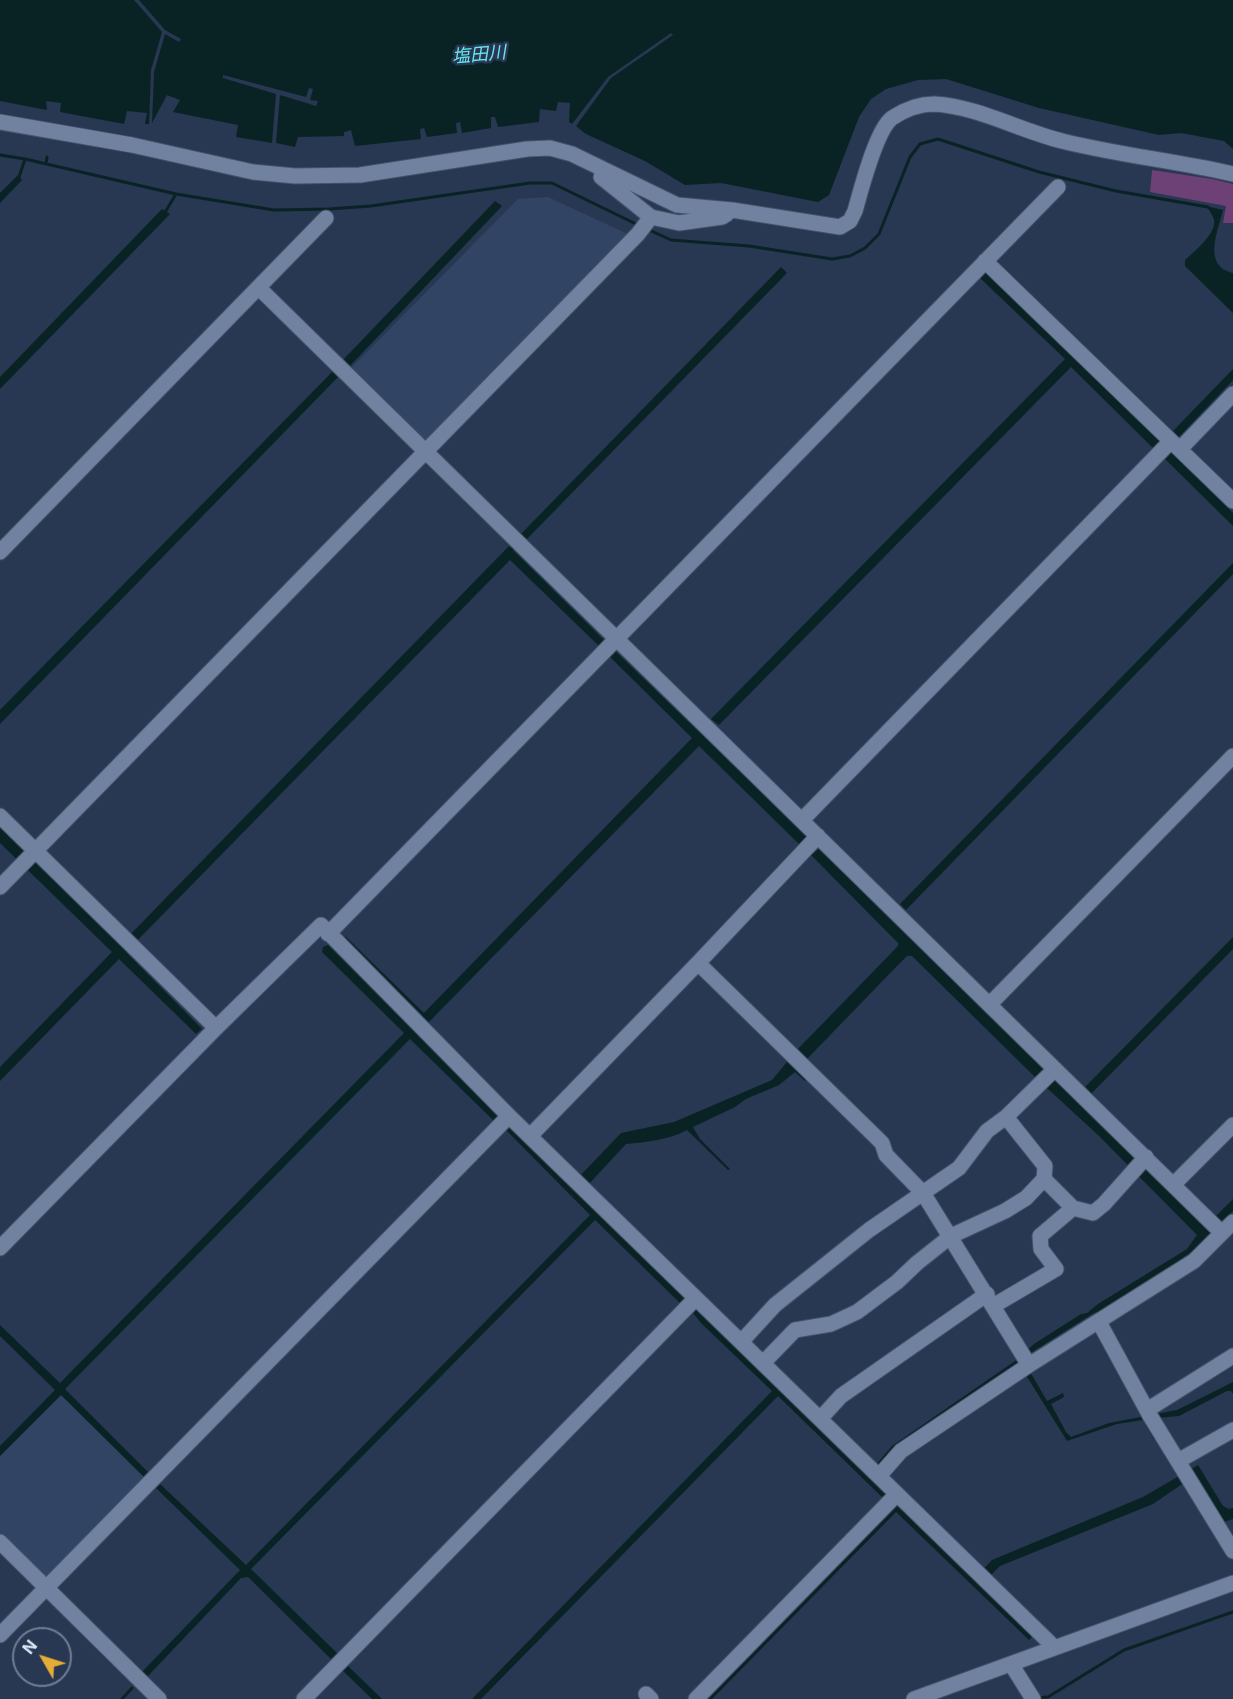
<!DOCTYPE html>
<html>
<head>
<meta charset="utf-8">
<style>
	body { margin:0 }
	#map { position:relative; width:1233px; height:1699px; overflow:hidden; background:#283752; font-family:Inter,sans-serif }
	canvas { display:block }
	.north { position:absolute; left:12px; top:1627px; width:60px; height:60px; box-sizing:border-box; background:#283752; border:2px solid #707d94; border-radius:50%; rotate:309deg; font-size:16px; font-weight:700; line-height:24px; text-align:center; color:#dbe5f6 }
	.north::after { content:''; display:block; margin:auto; width:21px; height:27px; background:#e6ad36; clip-path:polygon(50% 0,100% 100%,50% 72%,0 100%) }
</style>
</head>
<body>
<div id="map">
<canvas width="1233" height="1699"></canvas>
<div class="north">N</div>
</div>
<script>
const ctx = document.querySelector('canvas').getContext('2d');
ctx.lineJoin = 'round';
function fill(path, color) {
  ctx.fillStyle = color;
  ctx.fill(path, 'evenodd');
}
function stroke(path, color, width, dash) {
  ctx.strokeStyle = color;
  ctx.lineWidth = width;
  ctx.lineCap = dash ? 'butt' : 'round';
  ctx.setLineDash(dash || []);
  ctx.stroke(path);
}
function write(font, color, halo, rows, align = 'center') {
  ctx.font = font + ' Inter,"Noto Sans JP",sans-serif';
  ctx.lineWidth = 5;
  ctx.setLineDash([]);
  ctx.textBaseline = 'middle';
  ctx.strokeStyle = halo;
  ctx.fillStyle = color;
  for (const [text, x, y, turn = 0] of rows) {
    ctx.save();
    ctx.translate(x, y);
    ctx.rotate((+turn || 0) * Math.PI / 180);
    ctx.textAlign = isNaN(turn) ? turn : align;
    if (halo) ctx.strokeText(text, 0, 0);
    ctx.fillText(text, 0, 0);
    ctx.restore();
  }
}
fill(new Path2D(`
	M 548,197 L 630,235 L 424,444 L 349,370 L 518,199 Z
	M 61,1395 L 146,1479 L 47,1579 L 0,1533 L 0,1456 Z`), '#314463');
fill(new Path2D(`
	M 1152,170 L 1212,179 L 1233,184 L 1233,223 L 1223,223 L 1226,206 L 1150,192 Z`), '#6d4175');
fill(new Path2D(`
	M 0,0 L 134,0 L 162,32 L 151,70 L 149,124 L 145,124 L 147,113 L 127,111 L 124,124 L 60,112 L 61,103 L 46,101 L 47,110 L 0,101 Z
	M 139,0 L 1233,0 L 1233,149 L 1224,141 L 1181,133 L 1159,135 L 1039,108 L 946,79 L 918,80 L 886,89 L 871,99 L 859,117 L 829,195 L 818,202 L 721,183 L 685,185 L 645,161 L 586,134 L 576,126 L 611,78 L 673,35 L 671,33 L 608,77 L 572,124 L 569,122 L 570,103 L 558,102 L 556,111 L 540,109 L 539,122 L 498,127 L 495,117 L 491,117 L 491,128 L 462,133 L 460,122 L 456,123 L 457,133 L 427,137 L 424,128 L 420,129 L 421,139 L 355,146 L 351,130 L 344,132 L 344,136 L 298,137 L 295,147 L 276,143 L 280,95 L 316,106 L 318,101 L 310,100 L 313,89 L 309,88 L 306,97 L 223,75 L 223,78 L 276,94 L 272,143 L 236,137 L 238,125 L 173,112 L 180,100 L 167,95 L 152,123 L 154,72 L 165,34 L 179,42 L 181,39 L 165,30 Z
	M 18,175 L 22,180 L 0,203 L 0,193 Z
	M 495,201 L 502,206 L 348,368 L 342,361 Z
	M 1206,206 L 1223,210 C 1218,231 1202,266 1233,273 L 1233,313 L 1185,266 L 1185,260 C 1194,252 1217,233 1214,220 C 1213,215 1209,210 1206,206 Z
	M 162,209 L 170,214 L 0,389 L 0,377 Z
	M 781,267 L 787,273 L 525,541 L 523,540 L 513,550 L 606,642 L 601,648 L 510,560 L 126,952 L 202,1029 L 196,1034 L 119,959 L 0,1081 L 0,1067 L 112,952 L 0,843 L 0,827 L 120,945 L 509,546 L 511,548 L 521,538 L 519,536 Z
	M 985,270 L 1163,444 L 1156,451 L 1071,367 L 719,725 L 711,719 L 1065,359 L 979,277 Z
	M 1233,369 L 1233,380 L 1179,437 L 1173,431 Z
	M 334,370 L 339,376 L 0,724 L 0,710 Z
	M 1170,451 L 1233,513 L 1233,526 L 1163,457 Z
	M 1233,563 L 1233,574 L 906,910 L 900,904 Z
	M 612,648 L 808,837 L 801,846 L 699,746 L 426,1025 L 419,1018 L 692,738 L 606,653 Z
	M 820,848 L 1053,1079 L 1209,1223 L 1233,1199 L 1233,1211 L 1216,1226 L 1213,1232 L 1193,1251 L 1138,1289 L 1102,1311 L 1094,1313 L 1029,1354 L 1022,1364 L 880,1467 L 874,1467 L 892,1446 L 1015,1361 L 1034,1344 L 1081,1314 L 1087,1313 L 1098,1304 L 1187,1249 L 1197,1235 L 1098,1135 L 1036,1078 L 912,956 L 907,956 L 900,963 L 804,1062 L 808,1078 L 805,1081 L 795,1072 L 779,1085 L 746,1099 L 735,1107 L 693,1127 L 700,1139 L 730,1169 L 728,1170 L 687,1130 C 668,1140 647,1142 626,1144 L 587,1186 L 578,1178 L 621,1133 L 674,1122 L 772,1080 L 796,1051 L 898,946 L 898,943 L 811,855 Z
	M 1233,937 L 1233,949 L 1091,1094 L 1085,1087 Z
	M 328,945 L 501,1118 L 495,1122 L 410,1039 L 65,1389 L 151,1475 L 146,1479 L 61,1395 L 0,1456 L 0,1446 L 55,1390 L 0,1336 L 0,1325 L 60,1383 L 404,1033 L 322,952 L 323,947 Z
	M 510,1126 L 688,1301 L 682,1305 L 595,1220 L 251,1569 L 339,1655 L 333,1661 L 248,1577 L 241,1578 L 147,1677 L 141,1673 L 240,1570 L 156,1488 L 160,1484 L 246,1565 L 590,1215 L 506,1130 Z
	M 695,1309 L 888,1493 L 884,1499 L 778,1396 L 481,1699 L 472,1699 L 772,1391 L 702,1324 L 692,1312 Z
	M 1029,1370 L 1047,1401 L 1063,1393 L 1064,1397 L 1051,1404 L 1066,1432 L 1071,1437 L 1109,1423 L 1177,1410 L 1233,1382 L 1233,1394 L 1231,1391 L 1227,1391 L 1179,1416 L 1148,1419 L 1158,1437 L 1154,1439 L 1143,1420 L 1117,1424 L 1067,1441 L 1024,1372 Z
	M 1198,1465 L 1223,1506 L 1229,1509 L 1233,1508 L 1233,1519 L 1224,1522 L 1194,1476 L 1153,1504 L 1000,1566 L 980,1586 L 1033,1636 L 1029,1640 L 896,1512 L 712,1699 L 708,1699 L 898,1505 L 974,1579 L 992,1560 L 1143,1497 Z
	M 347,1665 L 382,1699 L 372,1699 L 342,1670 Z`), '#092325');
stroke(new Path2D(`
	M 0,155 L 25,159 L 176,194 L 274,210 L 329,209 L 371,206 L 530,183 L 552,183 L 638,225
	M 46,164 L 47,157
	M 18,180 L 25,159
	M 164,214 L 176,194
	M 647,229 L 671,240 L 749,246 L 832,259 L 850,256 L 865,248 L 879,234 L 910,157 L 920,144 L 938,139 L 1039,172 L 1116,191 L 1208,207
	M 345,938 L 426,1017
	M 1037,1698 L 1048,1697 L 1124,1650 L 1233,1612
	M 122,1699 L 132,1688`), '#092325', 3);
const minor = new Path2D(`
	M 0,122 L 132,145 L 253,172 L 295,176 L 360,175 L 527,149 L 550,148 L 572,154 L 677,205 L 732,210 L 840,227 L 850,221 L 855,211 C 861,190 876,130 892,118 C 904,110 920,104 934,104 C 976,106 1021,131 1062,141 C 1118,155 1176,161 1233,174
	M 601,177 L 651,217
	M 985,261 L 1233,501
	M 259,288 L 1222,1233
	M 1180,449 L 1233,394
	M 0,552 L 326,218
	M 0,816 L 216,1028
	M 802,820 L 1171,441
	M 0,887 L 638,234 L 651,217 L 679,223 L 722,217 L 727,214
	M 328,934 L 1058,187
	M 698,963 L 882,1143 L 886,1155 L 923,1193 L 1029,1365
	M 990,1004 L 1233,756
	M 1006,1117 L 1045,1166 L 1044,1179 L 1073,1208
	M 530,1136 L 698,963 L 818,836
	M 1174,1184 L 1233,1125
	M 0,1248 L 216,1028 L 321,925 L 509,1116 L 1050,1643 L 1052,1649
	M 993,1306 L 1056,1269 L 1041,1249 L 1040,1236 L 1073,1208 L 1093,1213 L 1104,1204 L 1146,1157
	M 1099,1322 L 1149,1414 L 1233,1551
	M 741,1342 L 775,1305 L 869,1230 L 959,1168 L 987,1131 L 1006,1117 L 1055,1069
	M 763,1363 L 795,1330 L 831,1324 L 857,1312 L 897,1282 L 917,1263 L 951,1236 L 1005,1211 L 1026,1198 L 1044,1179
	M 1147,1410 L 1233,1356
	M 820,1419 L 841,1396 L 987,1294
	M 1178,1461 L 1233,1430
	M 879,1476 L 901,1451 L 1029,1365 L 1194,1261 L 1233,1222
	M 0,1542 L 159,1699
	M 0,1635 L 509,1116
	M 1011,1664 L 1033,1699
	M 646,1694 L 651,1699
	M 304,1699 L 696,1298
	M 696,1699 L 897,1494
	M 914,1699 L 1233,1583`);
stroke(minor, '#455269', 17);
stroke(minor, '#7182a1', 15);
write('italic 18px', '#67e5ee', '#283752', [
	["塩田川",479,55,-5]
]);
</script>
</body>
</html>
